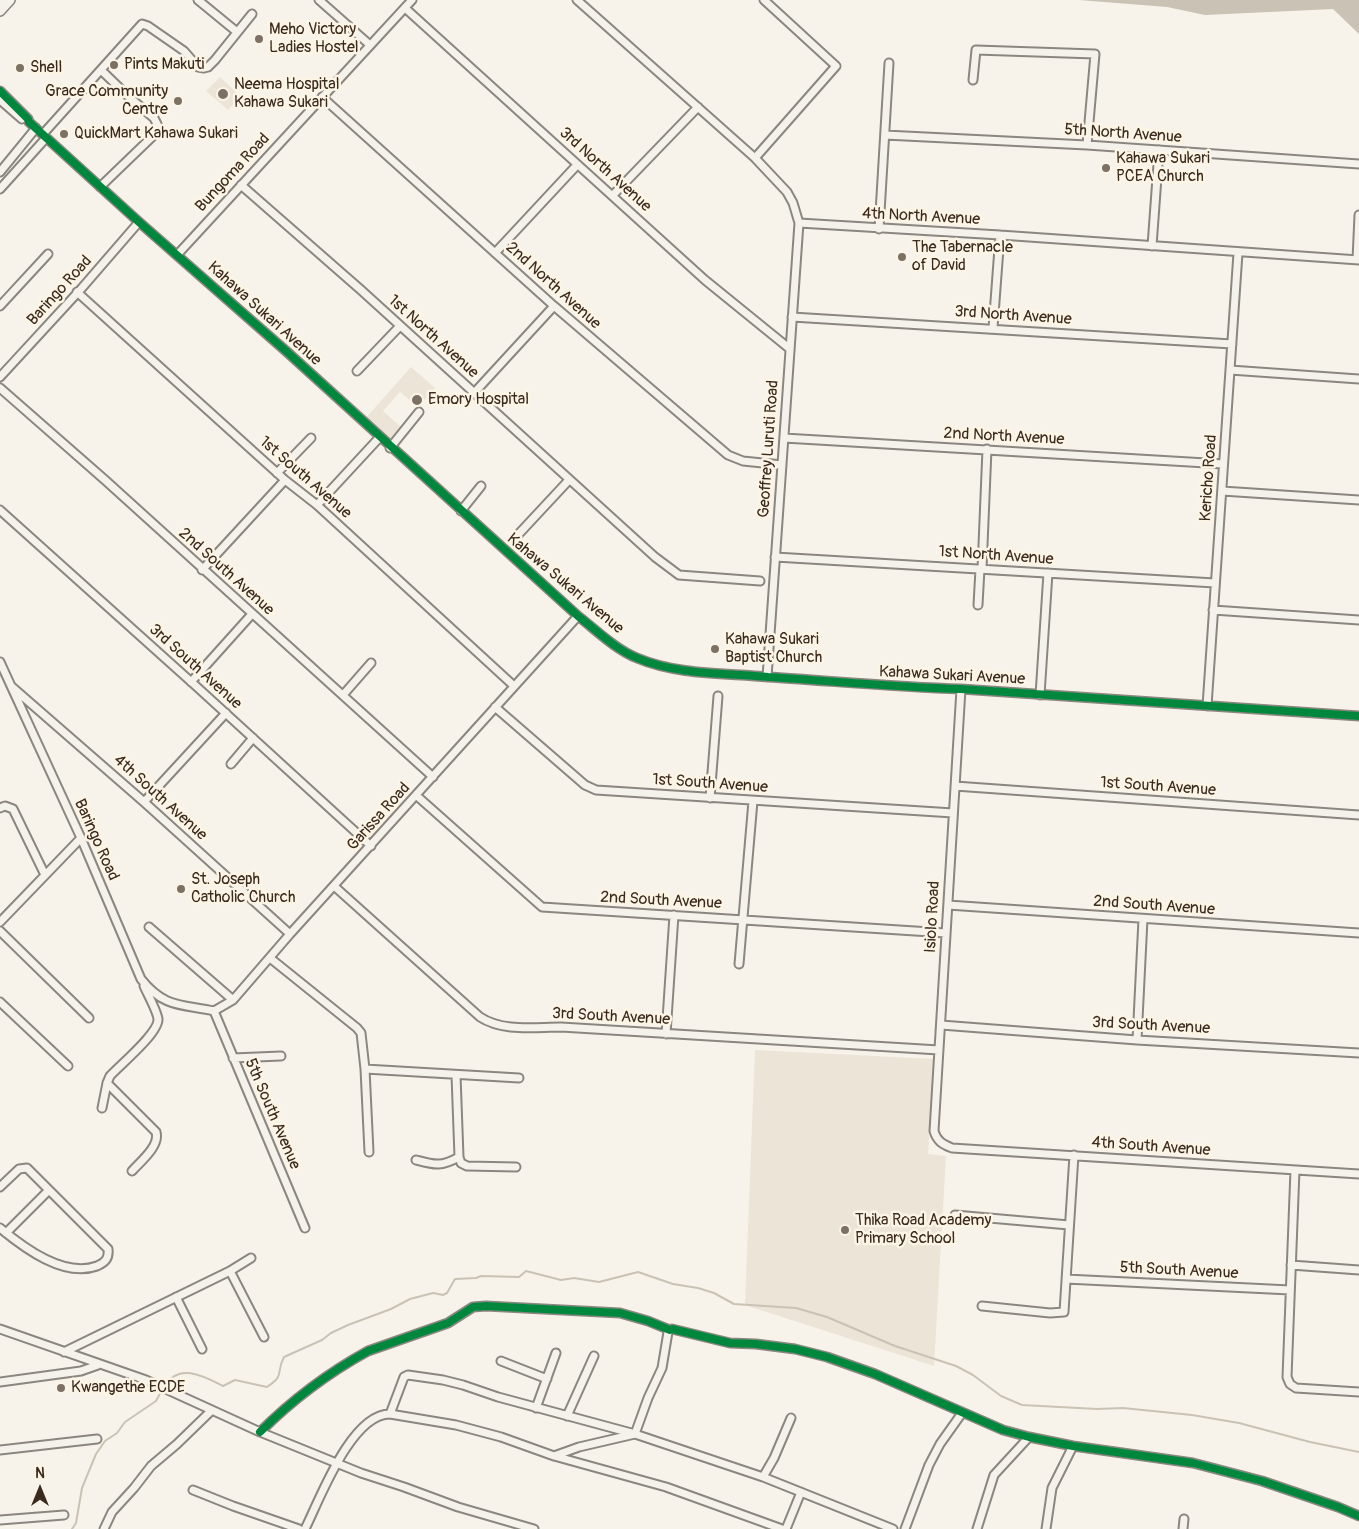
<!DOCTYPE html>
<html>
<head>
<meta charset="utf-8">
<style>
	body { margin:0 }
	#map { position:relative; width:1359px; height:1529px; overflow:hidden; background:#f7f3ea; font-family:Pangolin,sans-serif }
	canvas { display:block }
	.north { position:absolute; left:15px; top:1464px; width:50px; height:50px; -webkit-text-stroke:4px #fcf5e5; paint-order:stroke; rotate:0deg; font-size:14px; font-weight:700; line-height:20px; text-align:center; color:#3b2a1e }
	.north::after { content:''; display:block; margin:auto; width:18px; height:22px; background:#3b2a1e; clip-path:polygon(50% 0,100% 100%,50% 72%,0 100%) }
</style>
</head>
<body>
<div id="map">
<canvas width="1359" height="1529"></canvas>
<div class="north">N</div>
</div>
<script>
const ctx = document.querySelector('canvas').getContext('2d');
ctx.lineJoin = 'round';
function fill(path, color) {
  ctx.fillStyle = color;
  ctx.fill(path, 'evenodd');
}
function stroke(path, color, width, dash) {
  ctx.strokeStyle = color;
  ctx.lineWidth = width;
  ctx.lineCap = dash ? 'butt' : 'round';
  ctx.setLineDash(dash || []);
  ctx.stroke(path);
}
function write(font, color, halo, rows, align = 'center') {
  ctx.font = font + ' Pangolin,sans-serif';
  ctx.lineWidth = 5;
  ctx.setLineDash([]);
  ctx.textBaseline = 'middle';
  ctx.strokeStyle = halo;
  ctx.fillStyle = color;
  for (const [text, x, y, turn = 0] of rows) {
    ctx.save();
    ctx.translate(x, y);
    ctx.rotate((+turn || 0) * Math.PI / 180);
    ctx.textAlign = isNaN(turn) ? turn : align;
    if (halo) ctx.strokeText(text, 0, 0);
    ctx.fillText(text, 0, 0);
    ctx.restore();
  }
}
fill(new Path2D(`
	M 220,77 L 240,96 L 228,110 L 206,91 Z
	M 411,367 L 435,388 L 418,407 L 400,392 L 383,411 L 401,427 L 389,440 L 365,419 Z
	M 755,1050 L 934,1059 L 928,1154 L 946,1156 L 934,1366 L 745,1305 Z`), '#ebe4d7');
fill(new Path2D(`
	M 1079,0 L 1359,0 L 1359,34 L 1333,9 L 1205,15 L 1167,7 Z`), '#cac2b5');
stroke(new Path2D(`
	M 165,1386 C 179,1362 205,1377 223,1386 L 235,1380 L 267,1387 C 286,1374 275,1374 284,1357 L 322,1340 L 331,1333 L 348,1325 L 391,1309 L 410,1299 L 433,1293 L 443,1295 L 447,1293 L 455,1279 L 476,1278 L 481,1276 L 519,1277 L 526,1271 L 561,1280 L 574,1278 L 599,1282 L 638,1272 L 673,1284 L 698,1288 L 714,1293 L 734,1304 L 796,1308 L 827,1317 L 895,1346 L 956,1366 L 973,1375 L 1001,1396 L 1022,1405 L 1097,1409 L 1123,1408 L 1192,1415 L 1239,1423 L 1310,1442 L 1359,1452
	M 72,1529 L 76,1523 L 82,1488 L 96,1454 L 105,1441 L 117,1433 L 125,1422 L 156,1401 L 162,1390`), '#cac2b5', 2);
const minor = new Path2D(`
	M 198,0 L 237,32
	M 319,0 L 370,45
	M 577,0 L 755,158 L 787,192 L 793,203 L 799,223 L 767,677
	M 405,8 L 705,280 L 790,349
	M 973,80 L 976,50 L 1095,54 L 1087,145
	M 0,91 L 28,119 L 29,122 L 139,222 L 286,351 L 578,616 C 596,630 615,649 637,658 C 677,675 724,673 768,677 C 832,681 896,687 961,689 L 1359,716
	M 322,97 L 554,306 L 728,455 L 743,461 L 782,465
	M 0,100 L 22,119
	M 43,134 L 142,24 L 148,26 L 184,51 L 198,67 L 204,68 L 208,67 L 215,60 L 252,14
	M 885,135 L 1087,145 L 1359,164
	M 755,158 L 836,66 L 764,0
	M 0,172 L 36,128
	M 241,185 L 361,290 L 655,557 L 679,575 L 760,581
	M 100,187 L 155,134 L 158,126 L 154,118 L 130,98 L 101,70
	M 0,189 L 46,138
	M 613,195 L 698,107
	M 799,223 L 1000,235 L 1359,260
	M 879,229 L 889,63
	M 1152,246 L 1159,150
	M 495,253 L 577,165
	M 177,255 L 412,0
	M 1357,260 L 1359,215
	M 77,292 L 285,480 L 317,505 L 514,686
	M 0,306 L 48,254
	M 792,317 L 1232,344
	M 993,328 L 1000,235
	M 1230,370 L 1359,379
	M 357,371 L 400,326
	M 0,377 L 81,289 L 139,222
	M 0,388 L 105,480 L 433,777
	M 474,393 L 554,306
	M 784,438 L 1223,464
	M 390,448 L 419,412
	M 277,473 L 311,438
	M 1222,491 L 1359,500
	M 317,505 L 379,438
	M 0,510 L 197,687 L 371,846
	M 461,511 L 481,486
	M 514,539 L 569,480
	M 775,557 L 1215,583
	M 982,569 L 987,449
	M 202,570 L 285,480
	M 978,605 L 980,569
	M 1213,610 L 1359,620
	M 0,662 L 81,838 L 141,979 C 164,1008 181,1004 214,1011 L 233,1000 L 290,934 L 578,616
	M 191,682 L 252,614
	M 12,687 L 144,802 L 290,934
	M 961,689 L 934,1131 C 937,1141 942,1144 952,1148 L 1359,1174
	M 343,695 L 371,663
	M 1040,695 L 1048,573
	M 1207,706 L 1238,253
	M 495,707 L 585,785 L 596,790 L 953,813
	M 231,764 L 253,738
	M 955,786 L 1359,815
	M 417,796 L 542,907 L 946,933
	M 710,798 L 718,696
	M 144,802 L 226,713
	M 0,808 L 5,806 L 13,809 L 45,875
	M 334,886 L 480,1017 C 503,1032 534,1027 561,1027 L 939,1050
	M 948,905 L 1359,933
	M 0,922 L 81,838
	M 149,927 L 233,1000
	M 0,931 L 89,1018
	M 270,958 L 357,1028 L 361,1033 L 365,1069 L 369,1152
	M 739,964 L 753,801
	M 0,1002 L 68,1066
	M 214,1011 L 305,1228
	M 941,1025 L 1137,1040 L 1359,1053
	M 666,1034 L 674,915
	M 1137,1040 L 1143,919
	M 233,1058 L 281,1056
	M 365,1069 L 519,1078
	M 456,1075 L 459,1157 L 461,1163 L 467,1166 L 516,1167
	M 107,1083 L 156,1132 C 160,1146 141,1161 132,1171
	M 102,1108 L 107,1083 L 110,1076 C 120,1065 159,1033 158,1019 C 157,1011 148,995 144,986
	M 416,1160 C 435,1165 441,1167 459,1157
	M 1295,1170 L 1287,1377 L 1290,1384 L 1296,1388 L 1359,1392
	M 0,1187 L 19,1169 L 27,1168 L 108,1249 C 109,1258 106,1262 97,1266 C 64,1278 24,1248 0,1228
	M 955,1215 L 1069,1225
	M 6,1233 L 49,1190
	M 1291,1265 L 1359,1270
	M 230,1271 L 264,1337
	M 1066,1279 L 1290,1290
	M 176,1297 L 202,1349
	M 982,1306 L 1050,1313 L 1064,1312 L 1074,1155
	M 0,1329 L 146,1380 L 260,1432 L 361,1473 L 404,1487 L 458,1507 L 534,1529
	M 64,1352 L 230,1271 L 251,1258
	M 501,1361 L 547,1379
	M 0,1382 L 81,1371 L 98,1365
	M 536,1408 L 556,1353
	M 390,1414 L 404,1377 L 408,1375 L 443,1380 L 463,1385 L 498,1397 L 635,1434 L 763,1477 L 893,1529
	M 567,1416 L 594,1356
	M 260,1432 C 292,1400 328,1373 368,1351 L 448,1323 L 473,1307 L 486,1306 L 620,1313 L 648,1321 L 670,1330 L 672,1329 L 730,1343 L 756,1344 L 795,1349 L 827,1357 L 875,1374 L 1003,1430 L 1029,1437 L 1073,1446 L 1193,1463 L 1262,1481 L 1338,1507 L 1359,1516
	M 0,1450 L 97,1439
	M 554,1456 L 579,1447 L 635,1434 L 648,1398 L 662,1368 L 668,1332 L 670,1330
	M 763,1477 L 774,1458 L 791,1418
	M 193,1490 L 233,1506 L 299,1529
	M 0,1520 L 64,1515
	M 104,1529 L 112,1512 L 134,1488 L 151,1466 L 177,1444 L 211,1411
	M 305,1529 C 320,1499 351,1414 390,1414 L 456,1425 L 501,1437 L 554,1456 L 666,1487 L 782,1529
	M 786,1529 L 801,1492
	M 905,1529 L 929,1465 L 940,1444 L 962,1413
	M 977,1529 L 994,1475 L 1029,1437
	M 1046,1529 L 1052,1488 L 1073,1446
	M 1183,1529 L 1184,1519`);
const major = new Path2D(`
	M 0,11 L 10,0`);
const highway = new Path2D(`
	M 0,4 L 3,0`);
stroke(minor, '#8b867f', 11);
stroke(major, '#8b867f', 12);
stroke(highway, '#8b867f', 14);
stroke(minor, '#f5f2ec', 7);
stroke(major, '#f5f2ec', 9);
stroke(highway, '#f5f2ec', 10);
stroke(new Path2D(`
	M 0,91 L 28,119 L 29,122 L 139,222 L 286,351 L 578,616 C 596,630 615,649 637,658 C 677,675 724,673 768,677 C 832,681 896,687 961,689 L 1359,716
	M 260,1432 C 292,1400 328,1373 368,1351 L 448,1323 L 473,1307 L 486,1306 L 620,1313 L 648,1321 L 670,1330 L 672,1329 L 730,1343 L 756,1344 L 795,1349 L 827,1357 L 875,1374 L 1003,1430 L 1029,1437 L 1073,1446 L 1193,1463 L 1262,1481 L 1338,1507 L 1359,1516`), '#00873e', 8);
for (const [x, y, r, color] of [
	[259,39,5,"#7d7065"],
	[114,65,5,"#7d7065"],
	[20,68,5,"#7d7065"],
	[223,94,6,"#7d7065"],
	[178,101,5,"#7d7065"],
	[64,134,5,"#7d7065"],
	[1106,168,5,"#7d7065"],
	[902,257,5,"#7d7065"],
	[417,400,6,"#7d7065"],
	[715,649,5,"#7d7065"],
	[181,889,5,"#7d7065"],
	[845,1230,5,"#7d7065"],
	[61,1388,5,"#7d7065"]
]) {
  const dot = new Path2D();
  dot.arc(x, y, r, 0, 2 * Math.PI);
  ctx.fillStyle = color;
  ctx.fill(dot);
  stroke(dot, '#fcf5e5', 2);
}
write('16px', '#3b2a1e', '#fcf5e5', [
	["Meho Victory",269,30],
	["Ladies Hostel",269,48],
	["Pints Makuti",124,65],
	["Shell",30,68],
	["Neema Hospital",234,85],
	["Kahawa Sukari",234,103],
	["Grace Community",168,92,"right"],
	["Centre",168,110,"right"],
	["QuickMart Kahawa Sukari",74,134],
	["Kahawa Sukari",1116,159],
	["PCEA Church",1116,177],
	["The Tabernacle",912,248],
	["of David",912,266],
	["Emory Hospital",428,400],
	["Kahawa Sukari",725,640],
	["Baptist Church",725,658],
	["St. Joseph",191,880],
	["Catholic Church",191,898],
	["Thika Road Academy",855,1221],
	["Primary School",855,1239],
	["Kwangethe ECDE",71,1388]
], 'left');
write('16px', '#3b2a1e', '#fcf5e5', [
	["5th North Avenue",1123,134,4],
	["3rd North Avenue",605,170,42],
	["Bungoma Road",233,173,-47],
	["4th North Avenue",921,217,3],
	["2nd North Avenue",553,286,42],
	["Baringo Road",60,291,-48],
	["Kahawa Sukari Avenue",264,314,42],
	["3rd North Avenue",1013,316,4],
	["1st North Avenue",433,337,42],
	["2nd North Avenue",1004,437,3],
	["Geoffrey Luruti Road",769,449,-86],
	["1st South Avenue",305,478,41],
	["Kericho Road",1209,478,-86],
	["1st North Avenue",996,556,4],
	["2nd South Avenue",226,572,42],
	["Kahawa Sukari Avenue",565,584,40],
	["3rd South Avenue",195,667,42],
	["Kahawa Sukari Avenue",952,676,3],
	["1st South Avenue",710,784,4],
	["1st South Avenue",1158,787,4],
	["4th South Avenue",160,798,42],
	["Garissa Road",379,817,-48],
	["Baringo Road",96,840,66],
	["2nd South Avenue",661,901,3],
	["2nd South Avenue",1154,906,4],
	["Isiolo Road",933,917,-87],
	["3rd South Avenue",611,1017,3],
	["3rd South Avenue",1151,1026,3],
	["5th South Avenue",272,1114,67],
	["4th South Avenue",1151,1147,4],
	["5th South Avenue",1179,1271,3]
]);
</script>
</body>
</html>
